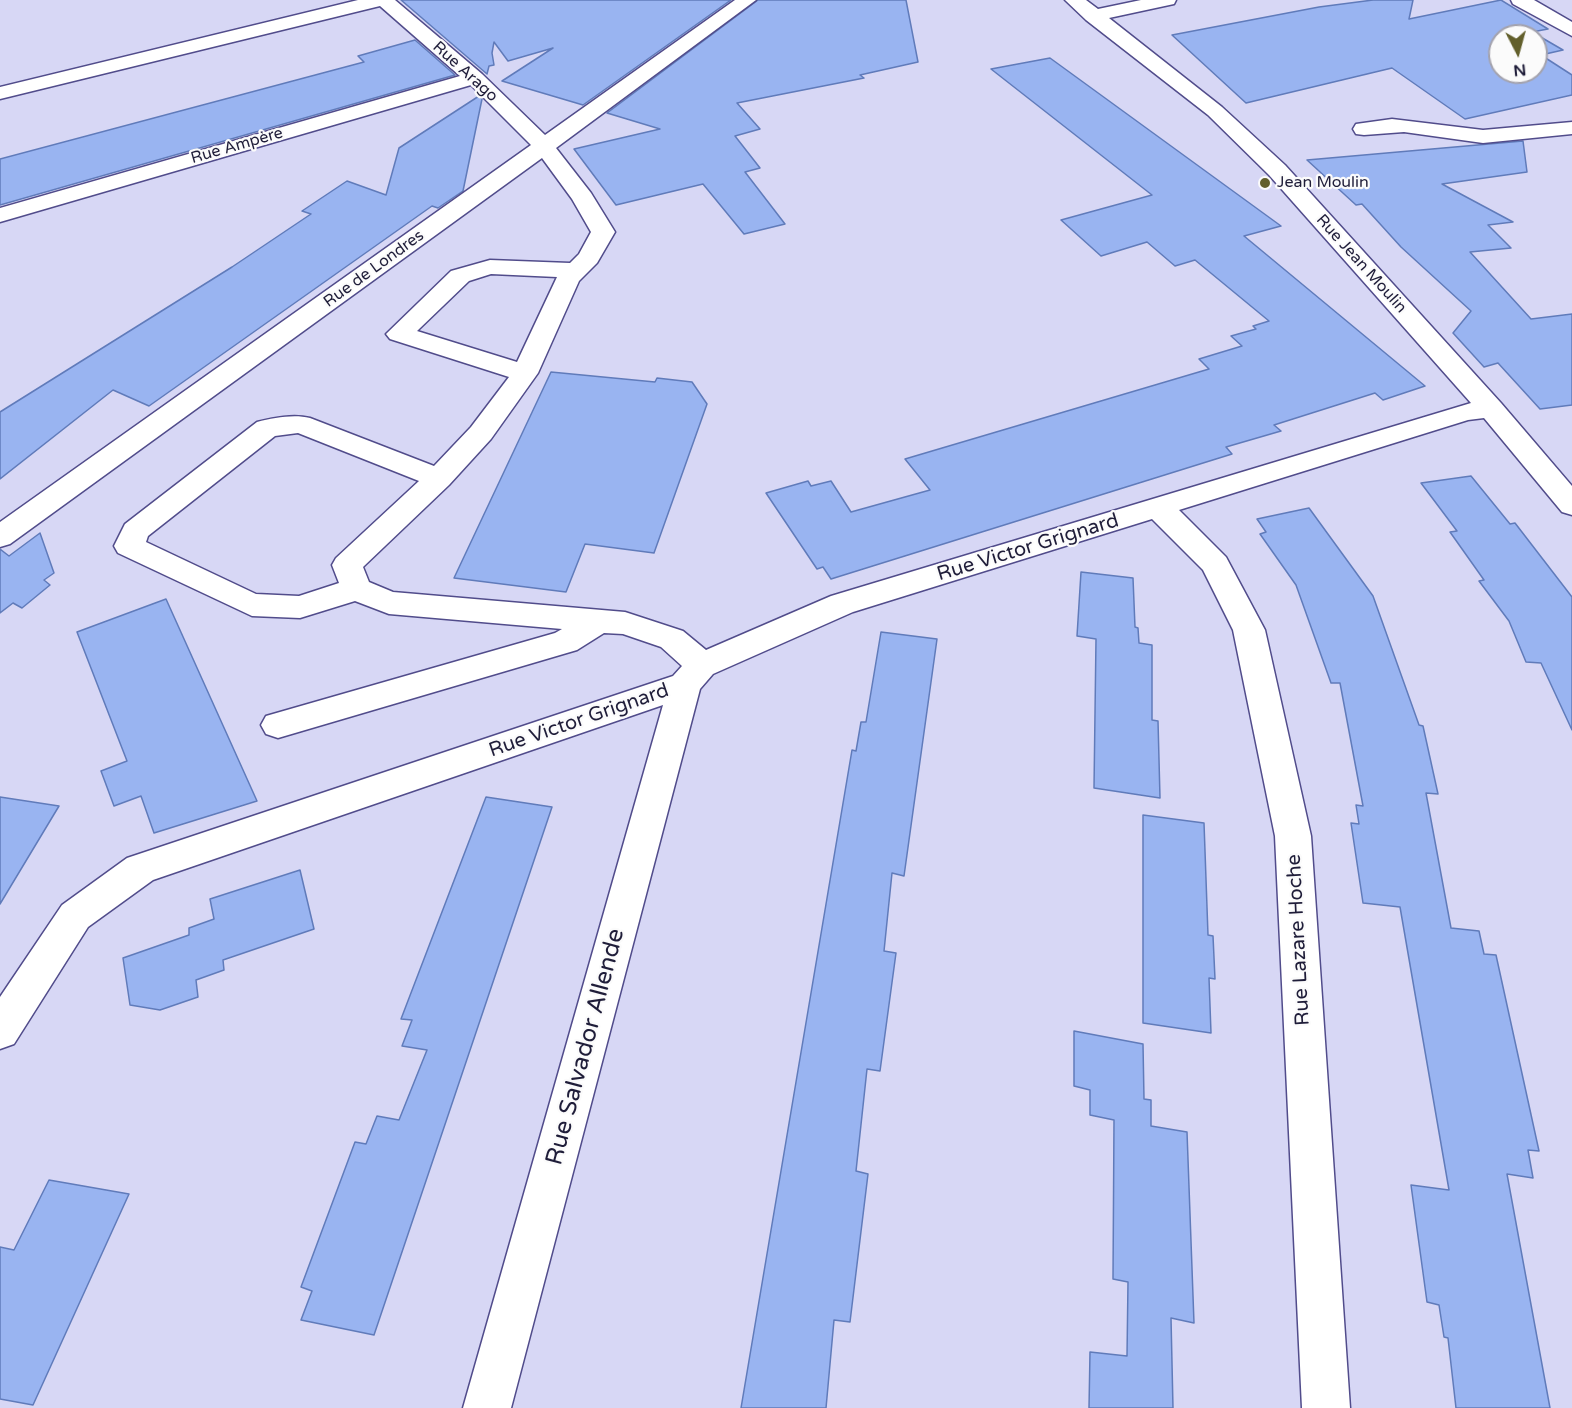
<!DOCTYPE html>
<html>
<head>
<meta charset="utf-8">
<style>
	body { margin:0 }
	#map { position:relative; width:1572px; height:1408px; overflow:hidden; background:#d7d7f5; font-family:"Varela Round",sans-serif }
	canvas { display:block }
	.north { position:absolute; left:1488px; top:24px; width:60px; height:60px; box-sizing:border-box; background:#fbfbfb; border:2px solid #a3a2ad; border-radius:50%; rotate:174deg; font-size:16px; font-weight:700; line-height:24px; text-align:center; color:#1f1d39 }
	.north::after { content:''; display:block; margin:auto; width:21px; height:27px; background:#625f2b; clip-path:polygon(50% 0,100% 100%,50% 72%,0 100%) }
</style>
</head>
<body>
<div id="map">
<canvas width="1572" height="1408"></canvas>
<div class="north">N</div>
</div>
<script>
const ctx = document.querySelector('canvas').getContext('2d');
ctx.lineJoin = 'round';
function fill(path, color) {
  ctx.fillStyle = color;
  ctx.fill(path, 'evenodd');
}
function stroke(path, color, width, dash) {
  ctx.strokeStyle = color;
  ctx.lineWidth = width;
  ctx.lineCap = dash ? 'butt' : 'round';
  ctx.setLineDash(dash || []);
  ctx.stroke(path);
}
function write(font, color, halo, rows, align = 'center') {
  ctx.font = font + ' "Varela Round",sans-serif';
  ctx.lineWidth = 4.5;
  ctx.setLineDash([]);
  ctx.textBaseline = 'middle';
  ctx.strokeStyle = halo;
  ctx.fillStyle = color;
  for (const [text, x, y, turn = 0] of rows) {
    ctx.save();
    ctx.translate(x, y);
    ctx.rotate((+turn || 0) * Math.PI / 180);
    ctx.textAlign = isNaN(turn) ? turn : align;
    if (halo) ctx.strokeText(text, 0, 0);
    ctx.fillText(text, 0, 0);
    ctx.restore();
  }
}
const building = new Path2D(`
	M 401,0 L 731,0 L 583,105 L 502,81 L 553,48 L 508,61 L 494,42 L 492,53 L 494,65 L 489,66 L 487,74 Z
	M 758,0 L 906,0 L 918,62 L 860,75 L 864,78 L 737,103 L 760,129 L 735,136 L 760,168 L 745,172 L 785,224 L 744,234 L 703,184 L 616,205 L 574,149 L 660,129 L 607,113 Z
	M 1373,0 L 1413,0 L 1409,19 L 1501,0 L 1548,29 L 1532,32 L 1563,50 L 1541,55 L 1572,75 L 1572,95 L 1465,119 L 1392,68 L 1246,103 L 1172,35 L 1319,7 ZM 1500,36 L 1536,36 L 1536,72 L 1500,72 Z
	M 415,40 L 455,75 L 0,205 L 0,159 L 364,62 L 358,56 Z
	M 1050,58 L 1281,226 L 1244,236 L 1425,386 L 1383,400 L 1375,393 L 1274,425 L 1281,431 L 1226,447 L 1232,454 L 831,579 L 823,567 L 817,569 L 766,493 L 808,481 L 811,486 L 831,481 L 851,512 L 930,490 L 905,459 L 1209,369 L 1199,359 L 1242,346 L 1231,336 L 1256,329 L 1253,326 L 1269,321 L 1195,260 L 1175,266 L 1147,242 L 1101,256 L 1061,220 L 1152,195 L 991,69 Z
	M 479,96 L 482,99 L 463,191 L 438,208 L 432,206 L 149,406 L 113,390 L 0,479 L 0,412 L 232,267 L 311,214 L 302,211 L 347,181 L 386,195 L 399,148 Z
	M 1523,141 L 1527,172 L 1442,184 L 1513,222 L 1488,225 L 1511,248 L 1470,252 L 1531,319 L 1572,314 L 1572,405 L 1540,409 L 1498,363 L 1484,367 L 1453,333 L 1471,311 L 1401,247 L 1362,204 L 1356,205 L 1307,160 Z
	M 551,372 L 655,382 L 657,378 L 692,382 L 707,404 L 654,553 L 585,544 L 566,592 L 454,578 Z
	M 1471,476 L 1510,524 L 1515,523 L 1572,597 L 1572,730 L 1541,663 L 1526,662 L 1509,621 L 1479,581 L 1484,580 L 1450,532 L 1457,531 L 1421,483 Z
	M 1309,508 L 1373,596 L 1419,725 L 1423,726 L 1438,794 L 1426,793 L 1451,928 L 1479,931 L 1484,954 L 1496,955 L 1539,1151 L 1528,1150 L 1533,1178 L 1507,1174 L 1550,1408 L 1456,1408 L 1448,1338 L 1444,1337 L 1439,1305 L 1427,1302 L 1411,1185 L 1449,1190 L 1400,907 L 1363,903 L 1351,823 L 1359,824 L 1356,805 L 1363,806 L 1340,683 L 1331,683 L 1296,585 L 1260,534 L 1266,532 L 1257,519 Z
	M 40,533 L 54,573 L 44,580 L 50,585 L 22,608 L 13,603 L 0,613 L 0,549 L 9,556 Z
	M 1081,572 L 1133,578 L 1135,627 L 1138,628 L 1139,643 L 1152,645 L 1152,720 L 1158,721 L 1160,798 L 1094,788 L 1096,639 L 1077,636 Z
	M 166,599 L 257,801 L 154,833 L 141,796 L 114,806 L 101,771 L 127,761 L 77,632 Z
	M 881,632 L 937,639 L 904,876 L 892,873 L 884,951 L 896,953 L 880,1071 L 867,1069 L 856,1171 L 868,1174 L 850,1322 L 834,1320 L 826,1408 L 741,1408 L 852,750 L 856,751 L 861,722 L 866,722 Z
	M 0,797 L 59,806 L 0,904 Z
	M 486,797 L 552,807 L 374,1335 L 301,1320 L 312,1291 L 301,1287 L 355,1142 L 366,1144 L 377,1116 L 399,1120 L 427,1050 L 402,1046 L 412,1020 L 401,1019 Z
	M 1143,815 L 1204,823 L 1208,935 L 1213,936 L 1215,979 L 1209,978 L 1211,1033 L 1143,1023 Z
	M 300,870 L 314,929 L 223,960 L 224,970 L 196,980 L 198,997 L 160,1010 L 130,1005 L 123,958 L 189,935 L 189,928 L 214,919 L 210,899 Z
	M 1074,1031 L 1143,1044 L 1144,1099 L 1151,1100 L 1151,1126 L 1187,1132 L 1194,1323 L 1171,1318 L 1173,1408 L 1089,1408 L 1090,1352 L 1127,1356 L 1128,1282 L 1113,1279 L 1114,1120 L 1090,1115 L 1090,1090 L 1074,1086 Z
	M 49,1180 L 129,1194 L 33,1405 L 0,1399 L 0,1247 L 14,1250 Z`);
fill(building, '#99b4f1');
stroke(building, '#607bba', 1.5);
const minor = new Path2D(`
	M 358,0 L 395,0 L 482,74 L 545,135 L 735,0 L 756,0 L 556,148 L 591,193 L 615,232 L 597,263 L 579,281 L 538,373 L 491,439 L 449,485 L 363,567 L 369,582 L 393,592 L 625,612 L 683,631 L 706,650 L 831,596 L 1471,403 L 1269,175 L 1208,115 L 1086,20 L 1065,0 L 1086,0 L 1098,9 L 1141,0 L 1176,0 L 1174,4 L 1109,18 L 1222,107 L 1285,165 L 1501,403 L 1572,486 L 1572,515 L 1562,512 L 1484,418 L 1468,420 L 1179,510 L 1226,557 L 1265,630 L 1311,836 L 1350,1408 L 1302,1408 L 1275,836 L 1233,630 L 1203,570 L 1152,519 L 853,612 L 713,674 L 700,689 L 511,1408 L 463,1408 L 663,705 L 153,880 L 88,927 L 14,1044 L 0,1049 L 0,997 L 62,905 L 127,858 L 673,676 L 682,666 L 661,647 L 623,634 L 604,633 L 577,650 L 278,738 L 266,734 L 261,725 L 266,716 L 555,633 L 562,629 L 389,614 L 355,601 L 300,618 L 252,616 L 118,553 L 114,546 L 125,524 L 257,422 C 274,418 293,414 310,418 L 434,466 L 471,427 L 509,377 L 390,339 L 386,334 L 451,271 L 490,260 L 570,263 L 579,254 L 591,232 L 572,199 L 542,158 L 10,544 L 0,547 L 0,522 L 531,145 L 471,85 L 0,222 L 0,208 L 460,76 L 380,6 L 0,99 L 0,87 ZM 491,274 L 557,277 L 517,362 L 417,331 L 469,281 ZM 298,433 L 419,481 L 336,558 L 332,565 L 339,583 L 299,596 L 256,594 L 146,542 L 148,536 L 275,436 Z
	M 1511,0 L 1534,0 L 1572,22 L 1572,36 L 1513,4 Z
	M 1392,119 L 1483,130 L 1572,122 L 1572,134 L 1483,143 L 1404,132 L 1364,135 L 1356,134 L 1353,129 L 1356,124 Z`);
stroke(minor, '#514c8b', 3);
fill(minor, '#fff');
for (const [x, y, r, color] of [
	[1265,183,6,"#625f2b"]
]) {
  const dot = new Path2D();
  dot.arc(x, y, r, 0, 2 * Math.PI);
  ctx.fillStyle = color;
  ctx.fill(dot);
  stroke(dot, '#fbfbfb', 2);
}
write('16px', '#1f1d39', '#fbfbfb', [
	["Rue Arago",465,72,42],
	["Rue Ampère",237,146,-16],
	["Rue Jean Moulin",1361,264,48],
	["Rue de Londres",374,269,-36]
]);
write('16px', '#1f1d39', '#fbfbfb', [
	["Jean Moulin",1277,183]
], 'left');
write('20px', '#1f1d39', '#fbfbfb', [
	["Rue Victor Grignard",1028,548,-17],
	["Rue Victor Grignard",579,721,-19],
	["Rue Lazare Hoche",1299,940,-93]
]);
write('24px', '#1f1d39', '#fbfbfb', [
	["Rue Salvador Allende",586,1047,-75]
]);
</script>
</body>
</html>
